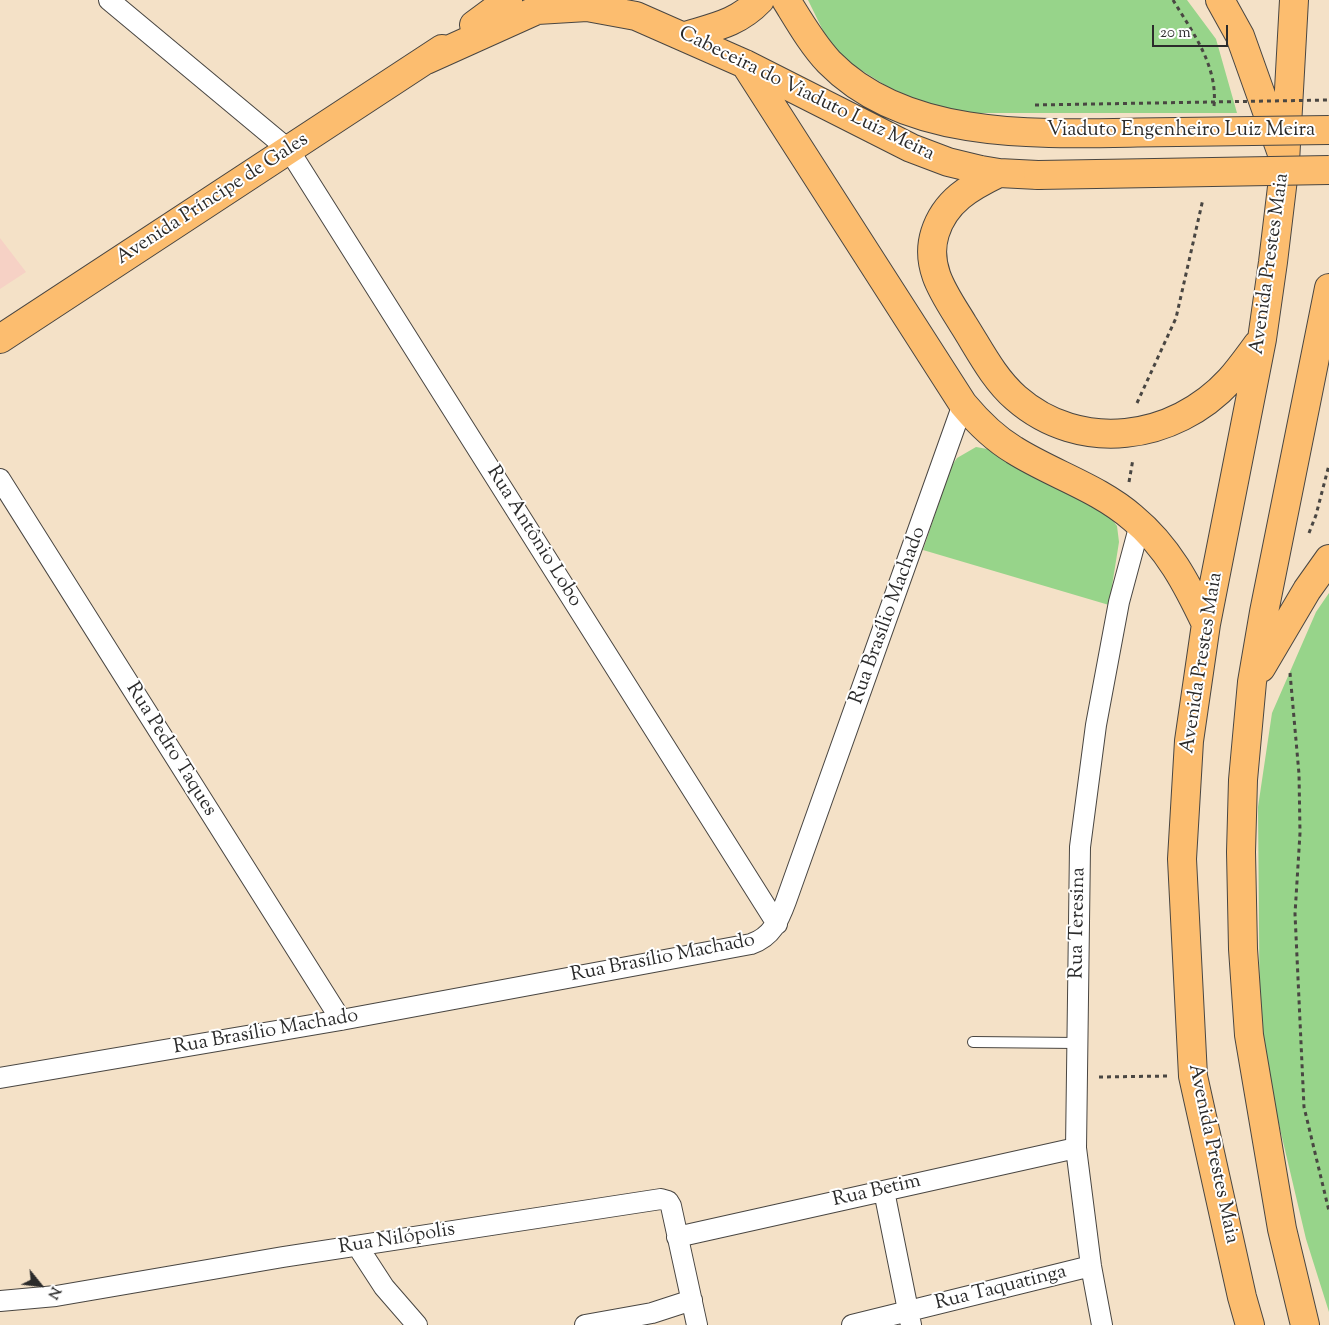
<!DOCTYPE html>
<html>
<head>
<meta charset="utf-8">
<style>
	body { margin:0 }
	#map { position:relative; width:1329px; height:1325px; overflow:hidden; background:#f4e1c7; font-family:"Sorts Mill Goudy",serif }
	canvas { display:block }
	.north { position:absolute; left:15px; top:1260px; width:50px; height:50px; -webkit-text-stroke:4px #fff; paint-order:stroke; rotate:119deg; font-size:14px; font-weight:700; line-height:20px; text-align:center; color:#2b2b2b }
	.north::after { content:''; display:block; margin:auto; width:18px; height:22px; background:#2b2b2b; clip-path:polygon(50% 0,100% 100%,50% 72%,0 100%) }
	.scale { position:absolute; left:1152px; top:25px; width:76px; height:22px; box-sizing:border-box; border:2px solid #2b2b2b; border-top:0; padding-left:6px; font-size:15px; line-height:18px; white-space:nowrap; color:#2b2b2b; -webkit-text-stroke:4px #fff; paint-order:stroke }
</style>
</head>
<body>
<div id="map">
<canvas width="1329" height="1325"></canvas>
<div class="north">N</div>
<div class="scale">20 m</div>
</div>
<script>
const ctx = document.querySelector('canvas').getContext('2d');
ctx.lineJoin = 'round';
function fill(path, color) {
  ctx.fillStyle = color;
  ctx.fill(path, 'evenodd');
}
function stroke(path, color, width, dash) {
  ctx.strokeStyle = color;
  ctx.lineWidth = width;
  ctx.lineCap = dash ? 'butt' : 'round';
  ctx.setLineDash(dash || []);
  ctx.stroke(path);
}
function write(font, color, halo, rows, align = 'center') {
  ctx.font = font + ' "Sorts Mill Goudy",serif';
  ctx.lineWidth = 4;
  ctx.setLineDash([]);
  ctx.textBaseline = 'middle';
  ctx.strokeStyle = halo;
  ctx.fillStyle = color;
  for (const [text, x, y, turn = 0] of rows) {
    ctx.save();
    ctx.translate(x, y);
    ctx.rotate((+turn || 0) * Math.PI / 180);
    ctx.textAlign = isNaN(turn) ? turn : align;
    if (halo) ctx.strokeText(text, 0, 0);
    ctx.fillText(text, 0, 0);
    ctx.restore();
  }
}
fill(new Path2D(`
	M 0,238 L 26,272 L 0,289 Z`), '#f6d1c5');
fill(new Path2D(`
	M 808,0 L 1187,0 L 1216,39 L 1237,113 L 946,113 L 888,87 L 834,53 Z
	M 976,447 L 993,450 L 1107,513 L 1117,526 L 1119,542 L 1109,605 L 923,550 L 951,467 L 957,458 Z
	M 1329,593 L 1329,1312 L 1306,1239 L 1260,1044 L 1258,807 L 1272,713 L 1316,612 Z`), '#97d48a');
const service = new Path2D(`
	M 973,1042 L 1077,1043`);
const minor = new Path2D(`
	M 109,0 L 289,150 L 777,924
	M 0,479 L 341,1020
	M 0,1078 L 341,1020 L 751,944 C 772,937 779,920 786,901 L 963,404
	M 884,1191 L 911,1325
	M 677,1237 L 1076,1148
	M 358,1247 L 384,1287 L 417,1325
	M 0,1301 L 56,1296 L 283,1257 L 661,1199 L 668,1201 L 671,1206 L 697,1325
	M 585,1325 L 652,1313 L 692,1300
	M 852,1325 L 1091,1266
	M 1102,1325 L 1091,1266 L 1076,1148 L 1080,847 L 1096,725 L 1119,602 L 1140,524`);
const trunk = new Path2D(`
	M 786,0 C 799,21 812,44 829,62 C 914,149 1066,132 1177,132
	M 1220,0 L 1240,36 L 1281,151
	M 474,25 L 508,0
	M 685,36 C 715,27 738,23 760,0
	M 426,60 L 537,10 L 587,7 L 636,16 L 745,64 L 911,148 L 948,162 L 981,170 L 999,173 L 1038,175
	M 745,64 L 963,404 C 978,422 994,438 1014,450 C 1052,474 1099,488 1133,518 C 1168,547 1187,584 1206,624
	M 999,173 C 970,187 945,201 935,233 C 924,268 946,296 963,324 C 979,349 993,378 1016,398 C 1080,454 1174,441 1230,380 C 1240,369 1249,356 1258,344
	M 0,339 L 442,49
	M 1261,668 L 1307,590 L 1329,559
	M 1250,1325 L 1242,1297 L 1193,1076 L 1182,859 L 1189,741 L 1206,624 L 1262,339 L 1273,262 L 1285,162 L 1294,0
	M 1305,1325 L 1282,1229 L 1249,1035 L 1243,949 L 1241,852 L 1243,780 L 1252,682 L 1264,612 L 1329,288`);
stroke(service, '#494642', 12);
stroke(minor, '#494642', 22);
stroke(trunk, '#494642', 30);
stroke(new Path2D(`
	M 1173,0 C 1193,33 1218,66 1214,106
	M 1137,403 L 1176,318 L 1203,199
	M 1129,482 L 1133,459
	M 1309,533 L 1316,515 L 1329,465
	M 1290,673 L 1299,774 L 1300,833 L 1295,914 L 1304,1107 L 1329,1211
	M 1099,1077 L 1168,1076`), '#494642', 3, [4, 4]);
stroke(service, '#fff', 10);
stroke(minor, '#fff', 20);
stroke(trunk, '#fcbd6f', 28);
const trunkBridge = new Path2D(`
	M 1177,132 L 1329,130
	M 1038,175 L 1329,170`);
stroke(trunkBridge, '#494642', 30, []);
stroke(new Path2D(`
	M 1035,105 L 1329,100`), '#494642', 3, [4, 4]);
stroke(trunkBridge, '#fcbd6f', 28);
write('20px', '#2b2b2b', '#fff', [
	["Cabeceira do Viaduto Luiz Meira",806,95,26],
	["Viaduto Engenheiro Luiz Meira",1181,132],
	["Avenida Príncipe de Gales",213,200,-33],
	["Avenida Prestes Maia",1271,264,-82],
	["Rua Antônio Lobo",533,537,58],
	["Rua Brasílio Machado",889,616,-70],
	["Avenida Prestes Maia",1203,663,-81],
	["Rua Pedro Taques",170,750,58],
	["Rua Teresina",1079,923,-89],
	["Rua Brasílio Machado",663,959,-11],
	["Rua Brasílio Machado",266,1033,-10],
	["Avenida Prestes Maia",1212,1154,78],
	["Rua Betim",877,1192,-13],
	["Rua Nilópolis",397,1240,-9],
	["Rua Taquatinga",1001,1289,-14]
]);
</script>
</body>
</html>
